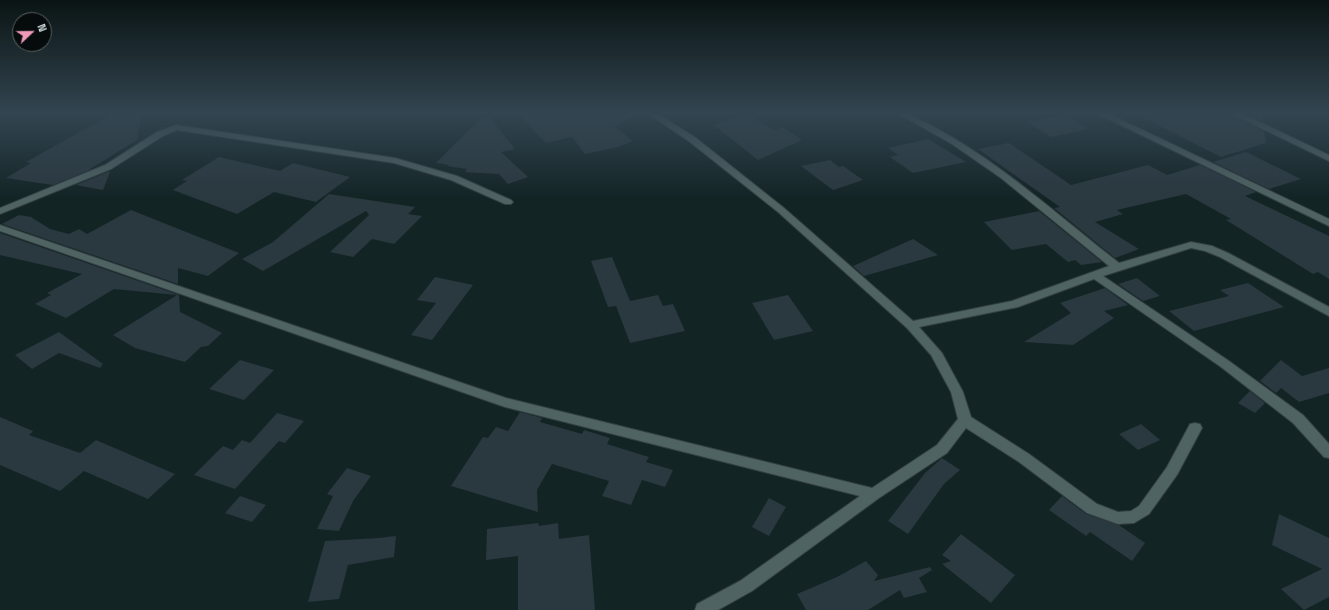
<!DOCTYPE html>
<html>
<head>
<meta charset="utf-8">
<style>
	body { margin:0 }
	#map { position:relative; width:1329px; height:610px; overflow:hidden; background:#132425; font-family:"Space Grotesk",sans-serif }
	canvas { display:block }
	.north { position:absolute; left:12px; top:12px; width:40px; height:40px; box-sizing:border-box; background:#060c0c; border:1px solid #586060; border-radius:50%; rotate:68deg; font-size:11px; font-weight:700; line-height:16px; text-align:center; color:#d3dddd }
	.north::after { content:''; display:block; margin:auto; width:14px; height:18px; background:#ef9ab7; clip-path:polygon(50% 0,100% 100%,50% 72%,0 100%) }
</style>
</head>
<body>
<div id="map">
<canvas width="1329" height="610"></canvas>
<div class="north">N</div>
</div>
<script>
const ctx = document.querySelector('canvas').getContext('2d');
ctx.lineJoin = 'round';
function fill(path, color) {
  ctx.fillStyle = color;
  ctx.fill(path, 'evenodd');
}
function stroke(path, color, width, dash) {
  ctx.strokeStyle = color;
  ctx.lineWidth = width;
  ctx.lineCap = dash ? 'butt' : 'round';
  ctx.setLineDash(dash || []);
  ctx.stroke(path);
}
fill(new Path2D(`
	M 114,113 L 142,113 L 137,140 L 90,169 L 92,169 L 53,185 L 6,178 L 31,163 L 26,162 Z
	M 517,113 L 642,113 L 614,126 L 633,141 L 618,147 L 585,154 L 572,137 L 546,143 Z
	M 1134,113 L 1229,113 L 1264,131 L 1266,143 L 1221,157 Z
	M 1245,113 L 1262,113 L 1263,122 Z
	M 745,114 L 775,130 L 783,127 L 802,140 L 758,160 L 714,125 Z
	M 1064,114 L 1088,129 L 1051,137 L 1027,122 Z
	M 489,116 L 515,149 L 501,152 L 528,177 L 508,184 L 499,174 L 465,172 L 467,169 L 447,166 L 449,165 L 436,163 L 478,121 Z
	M 928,139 L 966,162 L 913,173 L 890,157 L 898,155 L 888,148 Z
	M 1009,143 L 1071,185 L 1148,165 L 1167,175 L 1200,165 L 1256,192 L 1245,196 L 1329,236 L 1329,279 L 1318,272 L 1313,274 L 1226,220 L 1231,219 L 1186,194 L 1117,210 L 1123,214 L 1095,222 L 1139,249 L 1115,258 L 1054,208 L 1060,207 L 978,149 Z
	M 1246,152 L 1301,179 L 1269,189 L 1213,162 Z
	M 219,157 L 280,171 L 293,163 L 350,177 L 316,202 L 274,192 L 237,214 L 173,190 L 187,181 L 182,180 Z
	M 830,160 L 839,167 L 843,166 L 863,180 L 833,190 L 801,166 Z
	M 108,172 L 110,172 L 103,190 L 76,185 Z
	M 329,194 L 415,207 L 408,214 L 422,216 L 394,244 L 372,239 L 353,257 L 330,252 L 369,215 L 366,211 L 263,271 L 242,259 L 273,242 Z
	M 131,210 L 239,253 L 208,276 L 178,268 L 178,284 L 2,224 L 19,215 L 31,217 L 50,229 L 69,234 L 79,229 L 87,234 Z
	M 1039,211 L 1102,262 L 1081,265 L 1075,260 L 1068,262 L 1046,244 L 1012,250 L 984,222 Z
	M 0,233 L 179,295 L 180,312 L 222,333 L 208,346 L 201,347 L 185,362 L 135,348 L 113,335 L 177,295 L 114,289 L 66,318 L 35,304 L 51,295 L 47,293 L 82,274 L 0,255 Z
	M 913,239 L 938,255 L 864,276 L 853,266 Z
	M 612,257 L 630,301 L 658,295 L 663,306 L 673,304 L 685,331 L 630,343 L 616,306 L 608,307 L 591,261 Z
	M 435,277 L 473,285 L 432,340 L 411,335 L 436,303 L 417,300 Z
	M 1137,278 L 1160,296 L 1143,301 L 1118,284 Z
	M 1248,283 L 1284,307 L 1194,331 L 1169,311 L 1229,296 L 1220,290 Z
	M 1105,288 L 1128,305 L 1104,311 L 1114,318 L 1073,345 L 1024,342 L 1071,313 L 1060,303 Z
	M 788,295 L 813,331 L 774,340 L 752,303 Z
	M 59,332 L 103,364 L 100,368 L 59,353 L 32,369 L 15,355 Z
	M 240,360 L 274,370 L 244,400 L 209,389 Z
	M 1281,360 L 1302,376 L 1329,368 L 1329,393 L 1299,402 L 1281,388 L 1276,393 L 1260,381 Z
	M 1250,391 L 1265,403 L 1255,413 L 1238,403 Z
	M 520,412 L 542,418 L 540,422 L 582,434 L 584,430 L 610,438 L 607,444 L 649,457 L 646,462 L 673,470 L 665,487 L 642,480 L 631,505 L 602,496 L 609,481 L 552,464 L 537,490 L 538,512 L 451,486 L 483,437 L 488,438 L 496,427 L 508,431 Z
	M 277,413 L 304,421 L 285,443 L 279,441 L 235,489 L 194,475 L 223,446 L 233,450 L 242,440 L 250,443 Z
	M 0,417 L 33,431 L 29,435 L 80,453 L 96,440 L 175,474 L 148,499 L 84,471 L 60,491 L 0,465 Z
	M 1141,424 L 1160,440 L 1138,450 L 1119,434 Z
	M 942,458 L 960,470 L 944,484 L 908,534 L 888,521 L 925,473 Z
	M 347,468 L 371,476 L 353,501 L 339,531 L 317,529 L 333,496 L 327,494 Z
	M 240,496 L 266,505 L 252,522 L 225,513 Z
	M 1062,496 L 1086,514 L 1119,525 L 1145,543 L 1132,561 L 1090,532 L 1086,536 L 1049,510 Z
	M 769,498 L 786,507 L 769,536 L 752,527 Z
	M 1279,514 L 1329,538 L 1329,597 L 1304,610 L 1281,589 L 1322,569 L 1272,545 Z
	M 538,523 L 539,526 L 558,523 L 559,539 L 589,535 L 595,610 L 518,610 L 518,556 L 486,560 L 487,529 Z
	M 961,534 L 1015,575 L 991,603 L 942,564 L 951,561 L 942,555 Z
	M 396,536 L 394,557 L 348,565 L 339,599 L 308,602 L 325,541 L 379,538 Z
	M 866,561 L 878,575 L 874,581 L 930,567 L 932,570 L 919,578 L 927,592 L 904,598 L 900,590 L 868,610 L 806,610 L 797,594 L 837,577 Z`), '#2a383f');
const minor = new Path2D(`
	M 647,113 L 657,113 L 696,138 L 784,208 L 913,321 L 1012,301 L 1109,266 L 1001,178 L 952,144 L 897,113 C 911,113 922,121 934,127 C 1001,163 1059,216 1119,263 L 1191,242 L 1212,246 L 1228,253 L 1329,307 L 1329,316 L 1220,257 L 1205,251 L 1191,248 L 1103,276 L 1229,361 L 1303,415 L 1329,444 L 1329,458 L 1324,457 L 1293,423 L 1221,367 L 1094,279 L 1018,307 L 919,327 L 942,353 L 963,392 L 971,417 L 1029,454 L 1097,504 L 1118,512 L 1131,511 L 1139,506 L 1167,467 L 1190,424 L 1195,423 L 1200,424 L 1202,428 L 1177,475 L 1149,514 L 1134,523 L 1118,524 L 1087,513 L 1019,462 L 966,428 L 947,453 L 879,498 L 752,591 L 718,610 L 695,610 L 697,604 L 740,581 L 860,496 L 505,407 L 0,231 L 0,225 L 506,398 L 872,488 L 937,445 L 958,419 L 951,392 L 931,355 L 907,328 L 778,212 L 690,142 Z
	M 1096,113 L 1107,113 L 1329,219 L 1329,226 Z
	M 1230,113 L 1241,113 L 1329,155 L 1329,161 Z
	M 176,125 L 395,158 L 457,176 L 511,200 L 513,202 L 511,204 L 505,204 L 451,180 L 394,163 L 177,130 L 163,136 L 111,169 L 0,214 L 0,208 L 105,165 L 157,132 Z`);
stroke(minor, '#333f40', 2);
fill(minor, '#506363');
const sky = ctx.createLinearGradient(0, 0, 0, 199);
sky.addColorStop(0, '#0a1414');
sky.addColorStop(0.57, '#334551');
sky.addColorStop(1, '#33455100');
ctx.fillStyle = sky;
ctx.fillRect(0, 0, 1329, 199);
</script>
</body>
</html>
